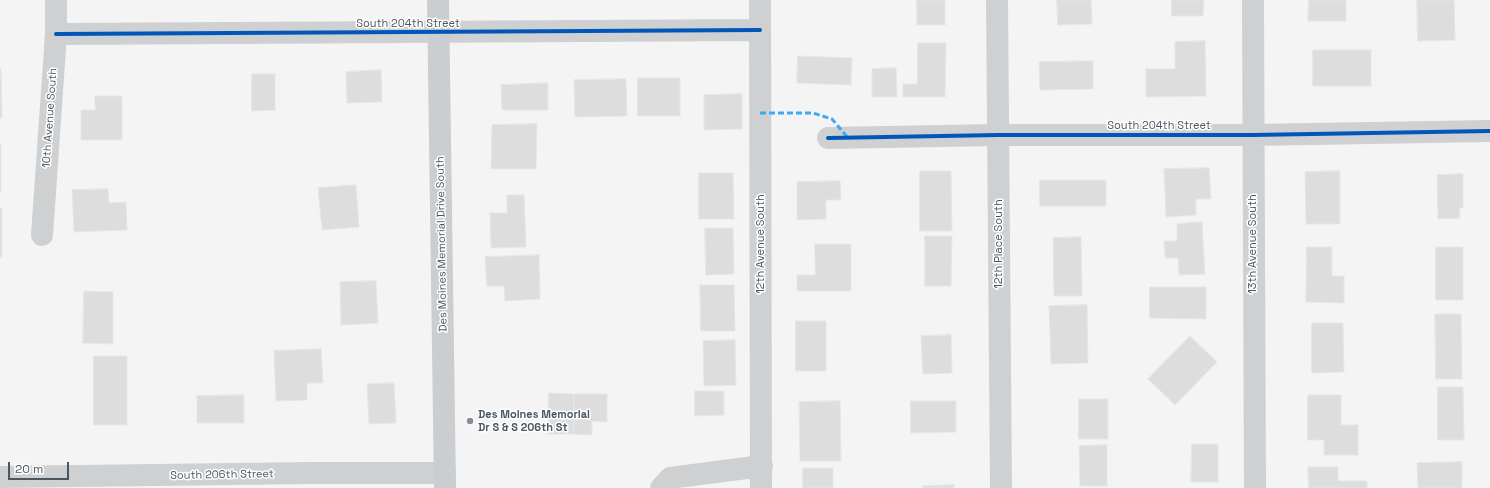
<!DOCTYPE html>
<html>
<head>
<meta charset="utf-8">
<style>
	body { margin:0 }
	#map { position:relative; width:1490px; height:488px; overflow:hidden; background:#f4f4f4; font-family:"Space Grotesk",sans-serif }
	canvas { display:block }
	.scale { position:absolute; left:8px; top:462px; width:61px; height:18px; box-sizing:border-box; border:2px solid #4a5661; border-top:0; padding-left:5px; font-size:12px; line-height:14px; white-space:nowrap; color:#4a5661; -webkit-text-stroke:3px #fff; paint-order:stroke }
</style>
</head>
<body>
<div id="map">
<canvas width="1490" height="488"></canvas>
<div class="scale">20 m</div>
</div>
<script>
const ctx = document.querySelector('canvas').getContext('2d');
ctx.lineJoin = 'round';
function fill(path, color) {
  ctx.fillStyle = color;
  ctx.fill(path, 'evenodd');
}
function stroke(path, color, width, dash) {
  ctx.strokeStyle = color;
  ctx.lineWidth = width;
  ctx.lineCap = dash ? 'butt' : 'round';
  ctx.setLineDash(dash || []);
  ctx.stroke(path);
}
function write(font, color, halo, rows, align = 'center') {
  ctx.font = font + ' "Space Grotesk",sans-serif';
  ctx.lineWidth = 3;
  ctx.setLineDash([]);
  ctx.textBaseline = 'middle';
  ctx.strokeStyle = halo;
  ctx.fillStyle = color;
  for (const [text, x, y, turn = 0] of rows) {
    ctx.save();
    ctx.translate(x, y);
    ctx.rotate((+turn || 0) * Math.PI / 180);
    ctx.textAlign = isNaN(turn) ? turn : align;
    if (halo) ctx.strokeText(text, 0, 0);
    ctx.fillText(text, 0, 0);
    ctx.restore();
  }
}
const building = new Path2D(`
	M 917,0 L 945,0 L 945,25 L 917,25 Z
	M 1057,0 L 1091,0 L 1092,24 L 1058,25 Z
	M 1172,0 L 1204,0 L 1203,16 L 1172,16 Z
	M 1309,0 L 1346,0 L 1346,21 L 1308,21 Z
	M 1417,0 L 1454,0 L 1455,40 L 1418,41 Z
	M 1205,41 L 1206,96 L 1146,97 L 1146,69 L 1175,69 L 1175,42 Z
	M 918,43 L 946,43 L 945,97 L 903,97 L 903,84 L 917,84 Z
	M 1313,50 L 1371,50 L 1371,86 L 1313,86 Z
	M 798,56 L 852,58 L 851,85 L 797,83 Z
	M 1093,61 L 1093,89 L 1040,90 L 1039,62 Z
	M 896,68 L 897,97 L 872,97 L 872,69 Z
	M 0,69 L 1,69 L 2,118 L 0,118 Z
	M 381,70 L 382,102 L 347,103 L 346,72 Z
	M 252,74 L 275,74 L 275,110 L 252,111 Z
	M 638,78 L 680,78 L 680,116 L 638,116 Z
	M 626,79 L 627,116 L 575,117 L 574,80 Z
	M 548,83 L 548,110 L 502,110 L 501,85 Z
	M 742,94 L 742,129 L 704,130 L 704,95 Z
	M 95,96 L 122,96 L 122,140 L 81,140 L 81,110 L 95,110 Z
	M 537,124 L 536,169 L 491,169 L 492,125 Z
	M 0,144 L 1,144 L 1,192 L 0,192 Z
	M 1209,168 L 1211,199 L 1196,199 L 1196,215 L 1166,217 L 1164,169 Z
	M 920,171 L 951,171 L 952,231 L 920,231 Z
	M 1340,171 L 1340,224 L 1306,224 L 1305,172 Z
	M 699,173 L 733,173 L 734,219 L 699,219 Z
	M 1463,174 L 1463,208 L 1459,208 L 1460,218 L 1438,219 L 1437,175 Z
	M 1040,180 L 1106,180 L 1106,206 L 1040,206 Z
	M 840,181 L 841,200 L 826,200 L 826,219 L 797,220 L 797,182 Z
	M 356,185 L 359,227 L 322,230 L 318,188 Z
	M 108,189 L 109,203 L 126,202 L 127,230 L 74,232 L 72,190 Z
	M 507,195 L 524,195 L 526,247 L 491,248 L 490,213 L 507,213 Z
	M 0,208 L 2,208 L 2,257 L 0,257 Z
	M 1202,222 L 1205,274 L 1179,275 L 1178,258 L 1165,258 L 1164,241 L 1177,241 L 1177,224 Z
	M 705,228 L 733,228 L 734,274 L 706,275 Z
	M 925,236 L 952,236 L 951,286 L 925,286 Z
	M 1081,237 L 1082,296 L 1054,296 L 1053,238 Z
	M 815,244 L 851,244 L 851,291 L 797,291 L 797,275 L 815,275 Z
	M 1307,247 L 1332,247 L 1332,276 L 1344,276 L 1344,303 L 1306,302 Z
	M 1436,247 L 1463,247 L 1463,300 L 1436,300 Z
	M 539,255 L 540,299 L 505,301 L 504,286 L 487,286 L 485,257 Z
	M 376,281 L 378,323 L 341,325 L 340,282 Z
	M 700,285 L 734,285 L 735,331 L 701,331 Z
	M 1150,287 L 1206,287 L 1206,319 L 1150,318 Z
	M 84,291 L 113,292 L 113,344 L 83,343 Z
	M 1087,305 L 1088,363 L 1051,364 L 1049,306 Z
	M 1435,314 L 1461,314 L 1462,379 L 1436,379 Z
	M 796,321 L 826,321 L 826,371 L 796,371 Z
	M 1312,323 L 1343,323 L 1344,372 L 1312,373 Z
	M 951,335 L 952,373 L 923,374 L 921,336 Z
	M 1190,336 L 1217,362 L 1175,405 L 1148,379 Z
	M 735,340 L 736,385 L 704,386 L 703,341 Z
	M 321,349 L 323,383 L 307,383 L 307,400 L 276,401 L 274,351 Z
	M 94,356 L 127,356 L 127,425 L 94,425 Z
	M 394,383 L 396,423 L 369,424 L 367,384 Z
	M 1438,387 L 1463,387 L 1464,440 L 1438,440 Z
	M 695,391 L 724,391 L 724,415 L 695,416 Z
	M 549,393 L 574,394 L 574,434 L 548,434 Z
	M 574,394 L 607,394 L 607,422 L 592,421 L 592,435 L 574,434 Z
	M 244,395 L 244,423 L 197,423 L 197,396 Z
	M 1308,395 L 1341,395 L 1341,425 L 1358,425 L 1358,455 L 1324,455 L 1324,440 L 1308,440 Z
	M 1079,399 L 1108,399 L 1108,439 L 1079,439 Z
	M 840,401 L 841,461 L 800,461 L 799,402 Z
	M 911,401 L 956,401 L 956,432 L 911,433 Z
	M 1192,444 L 1218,444 L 1218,482 L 1191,482 Z
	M 1107,445 L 1107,486 L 1080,486 L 1079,446 Z
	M 1462,462 L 1462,488 L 1418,488 L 1417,463 Z
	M 1308,467 L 1338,467 L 1338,481 L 1367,481 L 1367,488 L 1309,488 Z
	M 803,468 L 833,468 L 833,488 L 803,488 Z
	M 954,485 L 954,488 L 923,488 L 923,486 Z`);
fill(building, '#ddddde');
stroke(building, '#e5e6e7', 1);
stroke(new Path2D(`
	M 760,0 L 761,488
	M 997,0 L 1001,488
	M 1253,0 L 1255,488
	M 56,34 L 760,30
	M 828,138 L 999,135 L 1252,135 L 1490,131
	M 42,235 L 56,34 L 56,0
	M 0,477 L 311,473 L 445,473
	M 661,488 L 670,478 L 762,466`), '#ced0d2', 22);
stroke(new Path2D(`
	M 438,0 L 445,488`), '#caced1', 22);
stroke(new Path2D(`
	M 760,113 L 813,113 L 832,119 L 848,138`), '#3fa9f5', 3, [6, 3]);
stroke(new Path2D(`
	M 56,34 L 760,30
	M 828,138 L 999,135 L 1252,135 L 1490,131`), '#0057b8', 4);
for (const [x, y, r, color] of [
	[470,421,4,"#868d94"]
]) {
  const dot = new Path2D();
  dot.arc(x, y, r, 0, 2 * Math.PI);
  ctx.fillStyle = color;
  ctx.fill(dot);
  stroke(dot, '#fff', 1.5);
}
write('11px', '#4a5661', '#fff', [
	["South 204th Street",408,24],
	["10th Avenue South",50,118,-86],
	["South 204th Street",1159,126],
	["Des Moines Memorial Drive South",442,244,-91],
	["12th Avenue South",761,244,-90],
	["12th Place South",999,244,-90],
	["13th Avenue South",1253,244,-90],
	["South 206th Street",222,475,-1]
]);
write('bold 11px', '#4a5661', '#fff', [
	["Des Moines Memorial",478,415],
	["Dr S & S 206th St",478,428]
], 'left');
</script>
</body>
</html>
